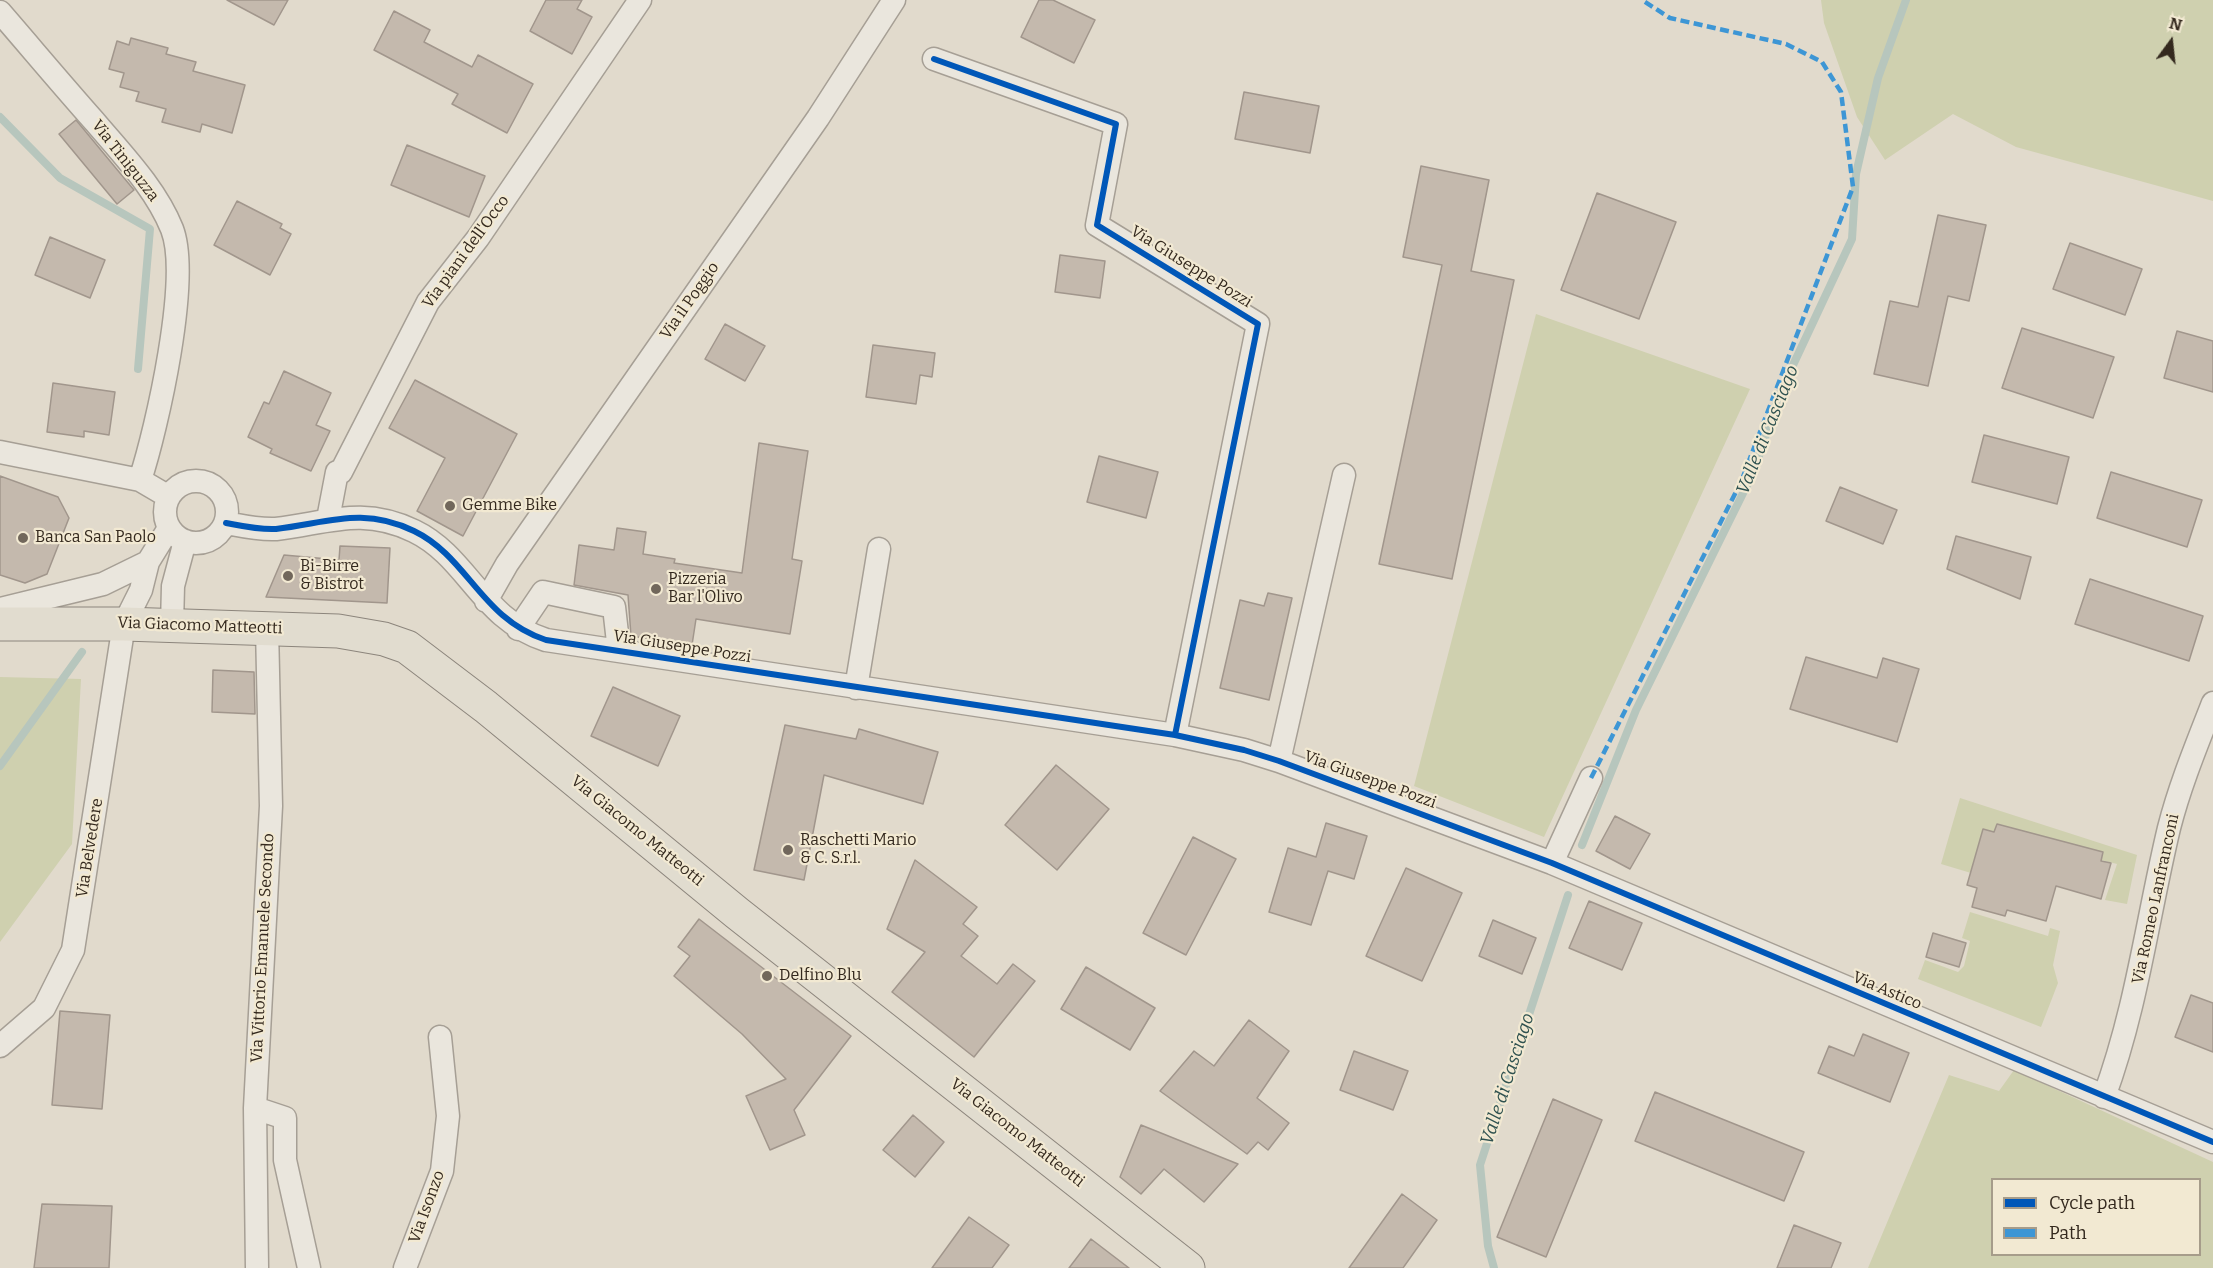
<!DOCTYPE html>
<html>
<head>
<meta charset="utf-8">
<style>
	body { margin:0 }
	#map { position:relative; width:2213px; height:1268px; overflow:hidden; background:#e1dacc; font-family:Bitter,serif }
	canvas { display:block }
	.legend { position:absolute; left:1991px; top:1178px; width:210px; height:78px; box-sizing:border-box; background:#f2e9d2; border:2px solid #a69c8a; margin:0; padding:8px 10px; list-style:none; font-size:18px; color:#34291e }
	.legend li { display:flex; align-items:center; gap:12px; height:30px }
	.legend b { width:30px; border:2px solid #a69c8a }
	.north { position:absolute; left:2141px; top:12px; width:60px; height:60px; -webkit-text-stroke:4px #f2e9d2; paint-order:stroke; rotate:15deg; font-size:16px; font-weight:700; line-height:24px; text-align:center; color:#34291e }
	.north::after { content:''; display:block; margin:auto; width:21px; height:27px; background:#34291e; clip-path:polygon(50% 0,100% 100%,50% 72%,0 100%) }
</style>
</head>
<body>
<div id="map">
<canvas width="2213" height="1268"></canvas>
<ul class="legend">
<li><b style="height:8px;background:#0057b8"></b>Cycle path</li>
<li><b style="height:8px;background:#3d96d5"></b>Path</li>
</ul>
<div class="north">N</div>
</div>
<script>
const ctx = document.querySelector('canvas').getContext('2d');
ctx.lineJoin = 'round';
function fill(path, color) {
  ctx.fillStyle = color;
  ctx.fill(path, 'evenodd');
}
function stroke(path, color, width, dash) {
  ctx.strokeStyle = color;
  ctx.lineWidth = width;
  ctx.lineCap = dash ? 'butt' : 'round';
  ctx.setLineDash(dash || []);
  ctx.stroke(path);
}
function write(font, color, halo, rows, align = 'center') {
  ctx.font = font + ' Bitter,serif';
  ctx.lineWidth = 4.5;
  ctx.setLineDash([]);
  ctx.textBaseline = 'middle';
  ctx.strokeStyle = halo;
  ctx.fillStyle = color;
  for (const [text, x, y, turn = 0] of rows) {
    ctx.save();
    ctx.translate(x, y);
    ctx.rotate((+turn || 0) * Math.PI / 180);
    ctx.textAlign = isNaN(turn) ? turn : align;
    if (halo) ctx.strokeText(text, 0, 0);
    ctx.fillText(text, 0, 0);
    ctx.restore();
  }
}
fill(new Path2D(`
	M 1821,0 L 2213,0 L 2213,201 L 2016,147 L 1953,114 L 1885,160 L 1857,117 L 1824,23 Z
	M 1536,314 L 1750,389 L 1544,837 L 1414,786 Z
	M 0,677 L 81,679 L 72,844 L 0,942 Z
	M 1960,798 L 2137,855 L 2127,904 L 2105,900 L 2117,864 L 2101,860 L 2103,852 L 1997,824 L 1994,832 L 1983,829 L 1971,873 L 1941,864 Z
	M 1970,912 L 2048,936 L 2050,928 L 2060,931 L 2053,965 L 2058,983 L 2041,1027 L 1918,979 L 1925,960 L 1958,972 L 1964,966 L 1970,941 L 1962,938 Z
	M 2014,1070 L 2213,1162 L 2213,1268 L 1868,1268 L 1949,1075 L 1999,1091 ZM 1992,1180 L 2200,1180 L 2200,1254 L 1992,1254 Z`), '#cfd0af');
stroke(new Path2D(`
	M 0,117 L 60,178 L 150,229 L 138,369
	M 0,766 L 82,652
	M 1582,845 L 1636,710 L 1754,471 L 1779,395 L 1852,239 L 1856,174 L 1878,78 L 1906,0
	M 1494,1268 L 1488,1246 L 1480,1165 L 1568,895`), '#b7c6bd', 8);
const building = new Path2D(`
	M 227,0 L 288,0 L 274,25 Z
	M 546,0 L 582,0 L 577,9 L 592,17 L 572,54 L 530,31 Z
	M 1039,0 L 1053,0 L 1095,20 L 1074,63 L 1021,37 Z
	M 394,11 L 430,30 L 424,42 L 472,67 L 478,55 L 533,84 L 507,133 L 452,104 L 458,94 L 374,50 Z
	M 131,38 L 168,48 L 166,54 L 196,62 L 193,71 L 245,85 L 232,133 L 202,124 L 200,132 L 162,122 L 166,109 L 136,101 L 139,92 L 120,87 L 124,73 L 109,69 L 117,41 L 129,45 Z
	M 1244,92 L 1319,106 L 1310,153 L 1235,139 Z
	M 76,120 L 134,190 L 117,204 L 59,134 Z
	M 407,145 L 485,176 L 469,217 L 391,185 Z
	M 1421,166 L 1489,180 L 1471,271 L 1514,280 L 1452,579 L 1379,564 L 1442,265 L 1403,257 Z
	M 1597,193 L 1676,222 L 1639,319 L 1561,290 Z
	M 237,201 L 282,224 L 280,228 L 291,234 L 270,275 L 214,245 Z
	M 1938,215 L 1986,225 L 1969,301 L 1948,296 L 1928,386 L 1874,374 L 1890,301 L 1918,307 Z
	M 50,237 L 105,260 L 90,298 L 35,275 Z
	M 2070,243 L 2142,269 L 2125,315 L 2053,289 Z
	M 1060,255 L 1105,261 L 1100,298 L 1055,292 Z
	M 725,324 L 765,346 L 745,381 L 705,359 Z
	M 2022,328 L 2114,357 L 2093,418 L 2002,388 Z
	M 2177,331 L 2213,341 L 2213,392 L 2164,378 Z
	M 873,345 L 935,353 L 932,377 L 920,375 L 916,404 L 866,397 Z
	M 284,371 L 331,393 L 316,425 L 330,431 L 311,471 L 270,453 L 272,449 L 248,437 L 264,402 L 269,404 Z
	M 415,380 L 517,434 L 463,536 L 417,511 L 445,458 L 389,428 Z
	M 53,383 L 115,392 L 109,435 L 84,431 L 84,437 L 47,432 Z
	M 1984,435 L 2069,457 L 2057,504 L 1972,482 Z
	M 759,443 L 808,451 L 792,559 L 802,561 L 790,634 L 696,619 L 692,645 L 631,636 L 628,595 L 574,585 L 579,545 L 614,550 L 617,528 L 646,532 L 643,554 L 675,559 L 674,563 L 742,573 Z
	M 1099,456 L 1158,472 L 1146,518 L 1087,502 Z
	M 2111,472 L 2202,500 L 2187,547 L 2097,518 Z
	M 0,476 L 58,497 L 69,518 L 47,574 L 25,583 L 0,575 Z
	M 1840,487 L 1897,510 L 1883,544 L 1826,521 Z
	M 1956,536 L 2031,557 L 2020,599 L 1947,569 Z
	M 340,546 L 390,548 L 387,603 L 266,597 L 284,555 L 339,560 Z
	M 2090,579 L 2203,616 L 2189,661 L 2075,624 Z
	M 1268,593 L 1292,598 L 1269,700 L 1220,688 L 1240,600 L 1264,606 Z
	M 1806,657 L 1877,678 L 1883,658 L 1919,669 L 1897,742 L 1790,709 Z
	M 213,670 L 254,672 L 255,714 L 212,712 Z
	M 613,687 L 680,716 L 658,766 L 591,736 Z
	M 785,725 L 856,739 L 859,729 L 938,752 L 923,804 L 824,775 L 804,880 L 754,870 Z
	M 1056,765 L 1109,809 L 1057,870 L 1005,825 Z
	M 1615,816 L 1650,834 L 1630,869 L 1596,851 Z
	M 1326,823 L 1367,836 L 1354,879 L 1328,871 L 1311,925 L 1269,912 L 1288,848 L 1316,857 Z
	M 1997,824 L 2103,852 L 2101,861 L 2111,863 L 2101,899 L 2056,886 L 2046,921 L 2007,910 L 2005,916 L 1972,907 L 1977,888 L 1967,885 L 1983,829 L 1994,832 Z
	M 1193,837 L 1236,859 L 1186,955 L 1143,933 Z
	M 915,860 L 977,907 L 963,924 L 978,936 L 961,956 L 997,984 L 1013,964 L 1035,981 L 974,1057 L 892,992 L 925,952 L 887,929 Z
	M 1406,868 L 1462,893 L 1422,981 L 1366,956 Z
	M 1589,901 L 1642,923 L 1622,970 L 1569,948 Z
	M 699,919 L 851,1036 L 794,1110 L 805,1135 L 770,1150 L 746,1096 L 786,1079 L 742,1034 L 674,976 L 690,956 L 678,947 Z
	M 1493,920 L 1536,938 L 1522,974 L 1479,956 Z
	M 1933,933 L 1966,943 L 1959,967 L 1926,957 Z
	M 1086,967 L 1155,1008 L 1130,1050 L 1061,1009 Z
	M 2191,995 L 2213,1003 L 2213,1052 L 2175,1037 Z
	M 60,1011 L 110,1015 L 102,1109 L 52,1105 Z
	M 1249,1020 L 1289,1051 L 1257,1098 L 1289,1123 L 1268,1150 L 1258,1142 L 1247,1154 L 1160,1091 L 1194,1051 L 1214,1066 Z
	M 1863,1034 L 1909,1053 L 1890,1102 L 1818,1073 L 1829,1046 L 1854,1056 Z
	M 1354,1051 L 1408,1071 L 1393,1110 L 1340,1090 Z
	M 1655,1092 L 1804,1152 L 1784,1201 L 1635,1141 Z
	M 1553,1099 L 1602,1120 L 1546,1257 L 1497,1237 Z
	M 913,1115 L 944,1142 L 915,1177 L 883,1150 Z
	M 1141,1125 L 1238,1164 L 1204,1202 L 1164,1169 L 1141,1194 L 1120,1177 Z
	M 1402,1194 L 1437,1220 L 1403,1268 L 1349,1268 Z
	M 42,1204 L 112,1206 L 109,1268 L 34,1268 Z
	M 969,1217 L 1009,1245 L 992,1268 L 932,1268 Z
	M 1794,1225 L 1841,1243 L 1831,1268 L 1777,1268 Z
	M 1091,1239 L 1129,1268 L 1069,1268 Z`);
fill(building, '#c4b9ad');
stroke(building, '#a1968c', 1.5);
const street = new Path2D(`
	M 0,12 C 32,49 63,86 95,122 C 123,155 156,189 172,229 C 191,278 157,428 140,480
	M 934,59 L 1116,124 L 1097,225 L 1258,324 L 1175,735
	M 0,452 L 140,480 L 169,497
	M165 512a31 31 0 1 1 62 0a31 31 0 1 1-62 0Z
	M 328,519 L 337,472 L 341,472 L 428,302 L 478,238 L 640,0
	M 226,523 C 242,526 259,530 276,529 C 328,523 362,506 414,531 C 468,557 481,619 546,640 L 1175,735 L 1244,750 L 1279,761 L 1552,863 L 2213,1142
	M 486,601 L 507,564 L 818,118 L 894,0
	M 0,609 L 103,584 L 148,562
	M 172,625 L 173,586 L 185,541
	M 518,629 L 543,592 L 614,607 L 619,651
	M 856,688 L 879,549
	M 1279,761 L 1344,475
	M 1552,863 L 1591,778
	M 0,1046 L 44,1008 L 73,950 L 124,624 L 141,590 L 148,562 L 169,528
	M 2104,1097 C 2137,1007 2147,920 2169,828 C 2180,785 2197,744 2213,703
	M 255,1108 L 285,1118 L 285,1160 L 309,1268
	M 257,1268 L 255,1108 L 271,806 L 267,628
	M 405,1268 L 442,1171 L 448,1116 L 440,1037`);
const primary = new Path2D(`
	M 0,624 L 124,624 L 338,631 L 384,639 L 407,647 L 486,707 L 737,913 L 1188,1268`);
stroke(street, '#a69f95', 25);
stroke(primary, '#8c857c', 35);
stroke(street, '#eae6dd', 22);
stroke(primary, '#e1dccf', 33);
stroke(new Path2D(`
	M 1591,778 L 1741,482 L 1853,187 L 1841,92 L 1822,62 L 1786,44 L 1670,18 L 1642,0`), '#3d96d5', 4.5, [9, 4.5]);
stroke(new Path2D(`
	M 934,59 L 1116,124 L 1097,225 L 1258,324 L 1175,735
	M 226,523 C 242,526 259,530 276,529 C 328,523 362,506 414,531 C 468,557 481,619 546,640 L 1175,735 L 1244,750 L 1279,761 L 1552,863 L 2213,1142`), '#0057b8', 6);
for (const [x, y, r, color] of [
	[450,506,6,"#71675b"],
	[23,538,6,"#71675b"],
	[288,576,6,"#71675b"],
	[656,589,6,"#71675b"],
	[788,850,6,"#71675b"],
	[767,976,6,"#71675b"]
]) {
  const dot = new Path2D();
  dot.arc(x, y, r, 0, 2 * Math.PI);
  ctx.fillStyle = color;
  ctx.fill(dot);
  stroke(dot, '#f2e9d2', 2);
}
write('16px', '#34291e', '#f2e9d2', [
	["Via Tiniguzza",125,161,52],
	["Via piani dell'Occo",466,252,-54],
	["Via Giuseppe Pozzi",1191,267,32],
	["Via il Poggio",690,301,-55],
	["Via Giacomo Matteotti",200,626,2],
	["Via Giuseppe Pozzi",682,647,9],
	["Via Giuseppe Pozzi",1370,780,20],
	["Via Giacomo Matteotti",637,831,39],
	["Via Belvedere",90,848,-81],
	["Via Romeo Lanfranconi",2156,899,-78],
	["Via Vittorio Emanuele Secondo",263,948,-87],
	["Via Astico",1887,991,23],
	["Via Giacomo Matteotti",1017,1133,38],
	["Via Isonzo",427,1207,-70]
]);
write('16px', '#34291e', '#f2e9d2', [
	["Gemme Bike",462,506],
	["Banca San Paolo",35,538],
	["Bi-Birre",300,567],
	["& Bistrot",300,585],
	["Pizzeria",668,580],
	["Bar l'Olivo",668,598],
	["Raschetti Mario",800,841],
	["& C. S.r.l.",800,859],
	["Delfino Blu",779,976]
], 'left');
write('italic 18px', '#2f5250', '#f2e9d2', [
	["Valle di Casciago",1768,430,-68],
	["Valle di Casciago",1508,1079,-72]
]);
</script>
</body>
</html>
